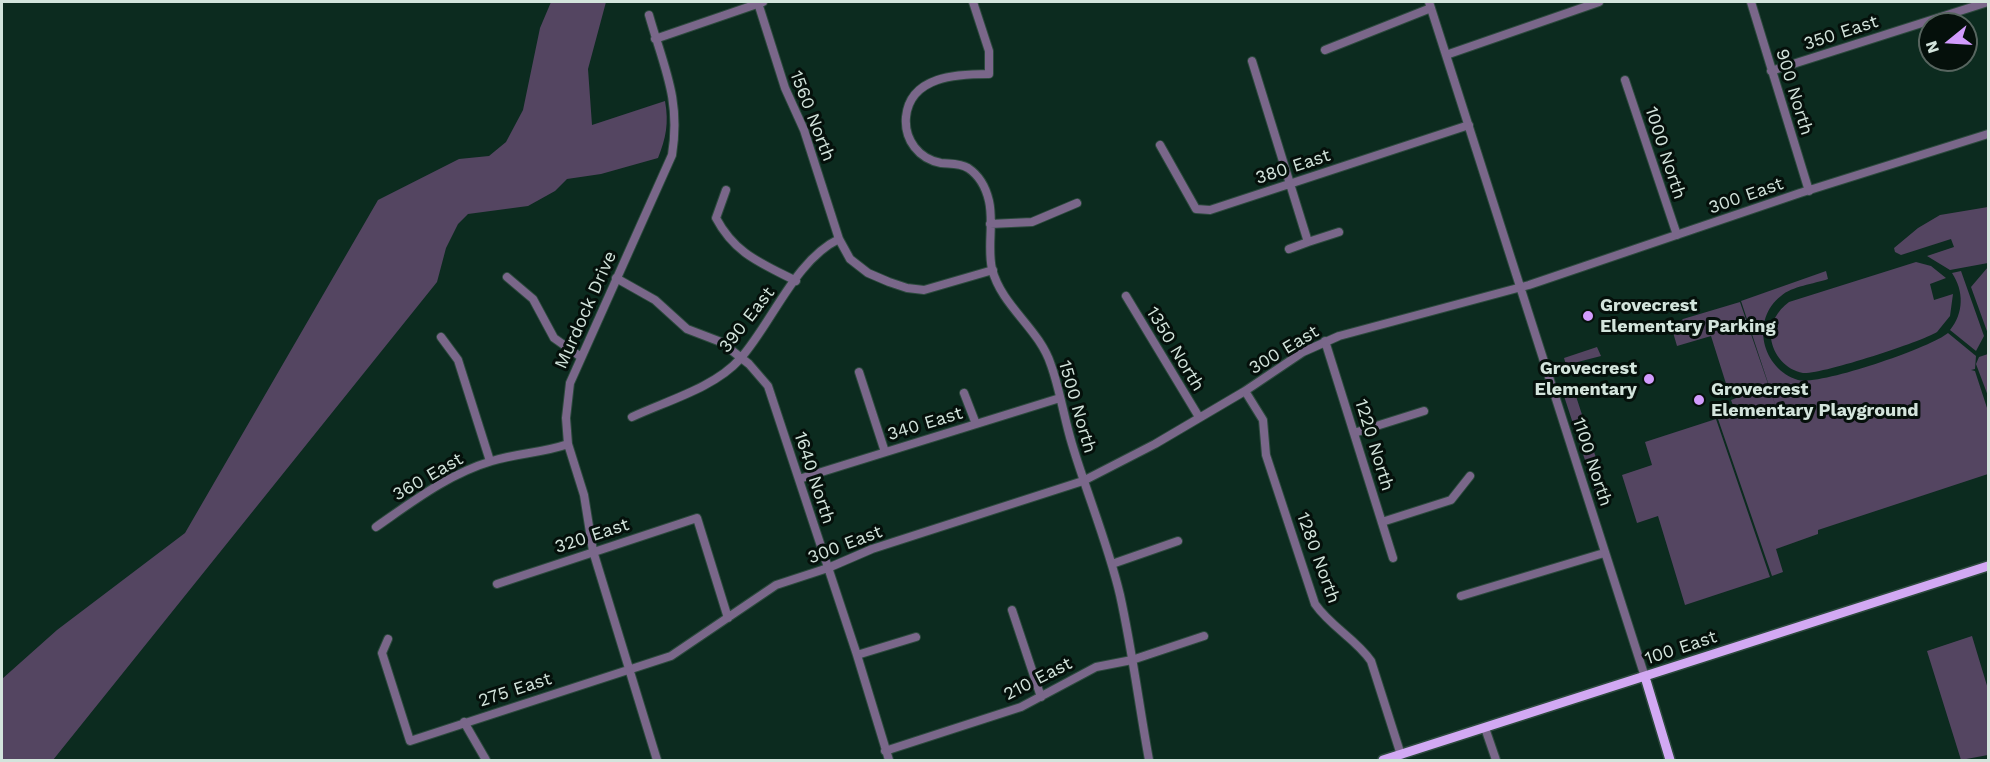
<!DOCTYPE html>
<html>
<head>
<meta charset="utf-8">
<style>
	body { margin:0 }
	#map { position:relative; width:1990px; height:762px; overflow:hidden; background:#0c2b1f; font-family:"Work Sans",sans-serif }
	canvas { display:block }
	.frame { position:absolute; inset:0; border:3px solid #d3e4dc; pointer-events:none }
	.north { position:absolute; left:1918px; top:12px; width:60px; height:60px; box-sizing:border-box; background:#05100b; border:2px solid #57655f; border-radius:50%; rotate:252deg; font-size:16px; font-weight:700; line-height:24px; text-align:center; color:#d3e4dc }
	.north::after { content:''; display:block; margin:auto; width:21px; height:27px; background:#d29cfd; clip-path:polygon(50% 0,100% 100%,50% 72%,0 100%) }
</style>
</head>
<body>
<div id="map">
<canvas width="1990" height="762"></canvas>
<div class="frame"></div>
<div class="north">N</div>
</div>
<script>
const ctx = document.querySelector('canvas').getContext('2d');
ctx.lineJoin = 'round';
function fill(path, color) {
  ctx.fillStyle = color;
  ctx.fill(path, 'evenodd');
}
function stroke(path, color, width, dash) {
  ctx.strokeStyle = color;
  ctx.lineWidth = width;
  ctx.lineCap = dash ? 'butt' : 'round';
  ctx.setLineDash(dash || []);
  ctx.stroke(path);
}
function write(font, color, halo, rows, align = 'center') {
  ctx.font = font + ' "Work Sans",sans-serif';
  ctx.lineWidth = 6;
  ctx.setLineDash([]);
  ctx.textBaseline = 'middle';
  ctx.strokeStyle = halo;
  ctx.fillStyle = color;
  for (const [text, x, y, turn = 0] of rows) {
    ctx.save();
    ctx.translate(x, y);
    ctx.rotate((+turn || 0) * Math.PI / 180);
    ctx.textAlign = isNaN(turn) ? turn : align;
    if (halo) ctx.strokeText(text, 0, 0);
    ctx.fillText(text, 0, 0);
    ctx.restore();
  }
}
fill(new Path2D(`
	M 551,2 L 606,2 L 588,69 L 592,125 L 665,101 C 669,123 666,138 658,158 L 601,174 L 567,179 L 555,191 L 528,206 L 468,214 L 458,224 L 446,248 L 437,282 L 53,760 L 2,760 L 2,679 L 57,630 L 185,533 L 378,200 L 459,159 L 489,156 L 506,142 L 523,110 L 540,28 Z
	M 1988,207 L 1988,263 L 1950,270 L 1927,256 L 1954,247 L 1951,239 L 1901,255 L 1895,252 L 1894,248 L 1918,228 L 1940,215 Z
	M 1916,262 L 1931,266 L 1946,278 L 1930,284 L 1934,300 L 1953,294 L 1950,316 L 1937,332 C 1921,342 1820,375 1803,373 C 1786,370 1773,355 1771,338 C 1770,323 1777,311 1789,302 Z
	M 1988,267 L 1988,334 L 1971,287 Z
	M 1826,271 L 1828,279 C 1814,284 1792,286 1781,296 C 1750,320 1762,369 1798,380 C 1819,386 1930,348 1948,333 L 1976,356 L 1975,369 L 1971,370 L 1975,371 L 1988,411 L 1988,474 L 1818,530 L 1818,534 L 1776,549 L 1783,572 L 1772,576 L 1718,419 L 1736,413 L 1731,400 L 1744,395 L 1741,386 L 1728,390 L 1711,336 L 1677,346 L 1672,329 L 1683,319 L 1740,302 L 1777,410 L 1741,301 Z
	M 1961,271 L 1984,336 L 1976,351 L 1950,330 C 1964,313 1964,291 1952,273 Z
	M 1597,347 L 1601,356 L 1566,365 L 1564,358 Z
	M 1988,354 L 1988,396 L 1976,364 L 1979,357 Z
	M 1574,390 L 1608,495 L 1606,502 L 1600,506 L 1563,393 Z
	M 1716,419 L 1770,577 L 1685,605 L 1658,516 L 1637,523 L 1622,475 L 1652,465 L 1645,442 Z
	M 1972,636 L 1988,689 L 1988,755 L 1961,760 L 1927,651 Z`), '#544561');
const minor = new Path2D(`
	M 973,2 L 989,51 L 989,74 C 957,74 910,76 906,117 C 904,140 919,159 941,163 C 950,164 960,163 968,168 C 980,176 986,188 989,201 C 994,223 987,247 992,269 C 1002,307 1039,328 1051,365 C 1060,390 1064,418 1072,444 C 1087,494 1108,544 1120,595 C 1132,649 1139,705 1149,760
	M 1429,2 L 1645,677
	M 1751,2 L 1809,191
	M 758,3 L 785,88 L 804,130 L 839,239 L 850,259 L 868,273 L 889,282 L 907,288 L 924,290 L 993,270
	M 649,15 C 664,68 681,99 672,155 L 570,383 L 566,418 L 568,444 L 584,495 L 593,551 L 657,760
	M 655,39 L 763,2
	M 1325,50 L 1431,8
	M 1446,55 L 1599,2
	M 1252,61 L 1308,242 L 1289,249
	M 1771,71 L 1988,2
	M 1625,80 L 1677,235
	M 1160,145 L 1196,209 L 1210,210 L 1469,125
	M 726,190 L 716,218 C 735,254 761,263 796,281
	M 990,224 L 1032,222 L 1077,203
	M 1308,242 L 1339,232
	M 507,277 L 533,299 L 554,338 L 581,357
	M 616,278 L 655,300 L 687,329 L 721,342 L 749,364 L 768,386 L 857,655 L 889,760
	M 1126,296 L 1199,417
	M 441,337 L 458,360 L 490,461
	M 1325,341 L 1393,558
	M 859,372 L 885,452
	M 1245,391 L 1263,420 L 1266,455 L 1315,604 C 1331,627 1356,639 1371,661 L 1401,755
	M 964,393 L 976,424
	M 632,417 C 666,401 714,388 740,359 C 772,323 795,260 839,239
	M 1354,433 L 1424,411
	M 799,479 L 1060,398
	M 1382,522 L 1451,500 L 1470,476
	M 376,527 C 412,502 448,474 492,461 C 517,453 543,453 568,444
	M 1112,564 L 1178,541
	M 497,584 L 697,518 L 728,618
	M 1461,596 L 1604,553
	M 1012,610 L 1041,697
	M 388,639 L 382,653 L 410,741 L 671,656 L 776,585 L 828,568 L 872,549 L 1083,481 L 1155,444 L 1245,391 L 1303,352 L 1339,336 L 1529,285 L 1800,193 L 1988,134
	M 857,655 L 916,637
	M 464,722 L 486,760
	M 1485,728 L 1496,760
	M 885,751 L 1021,707 L 1096,667 L 1132,660 L 1204,636`);
const major = new Path2D(`
	M 1645,677 L 1670,760
	M 1383,760 L 1988,566`);
stroke(minor, '#2c493d', 10);
stroke(major, '#2c493d', 12);
stroke(minor, '#7a678a', 8);
stroke(major, '#d2a9f3', 9);
for (const [x, y, r, color] of [
	[1588,316,6,"#d29cfd"],
	[1649,379,6,"#d29cfd"],
	[1699,400,6,"#d29cfd"]
]) {
  const dot = new Path2D();
  dot.arc(x, y, r, 0, 2 * Math.PI);
  ctx.fillStyle = color;
  ctx.fill(dot);
  stroke(dot, '#05100b', 2);
}
write('18px', '#d3e4dc', '#05100b', [
	["350 East",1841,33,-18],
	["900 North",1794,92,73],
	["1560 North",812,116,69],
	["1000 North",1665,153,72],
	["380 East",1293,167,-18],
	["300 East",1746,196,-19],
	["Murdock Drive",586,310,-66],
	["390 East",747,320,-52],
	["1350 North",1175,349,59],
	["300 East",1284,350,-31],
	["1500 North",1077,407,74],
	["340 East",925,424,-17],
	["1220 North",1374,445,73],
	["1100 North",1592,462,72],
	["360 East",428,477,-30],
	["1640 North",814,478,72],
	["320 East",592,536,-18],
	["300 East",845,545,-21],
	["1280 North",1318,558,70],
	["100 East",1681,648,-18],
	["210 East",1038,679,-27],
	["275 East",515,690,-18]
]);
write('bold 18px', '#d3e4dc', '#05100b', [
	["Grovecrest",1600,306],
	["Elementary Parking",1600,327],
	["Grovecrest",1637,369,"right"],
	["Elementary",1637,390,"right"],
	["Grovecrest",1711,390],
	["Elementary Playground",1711,411]
], 'left');
</script>
</body>
</html>
